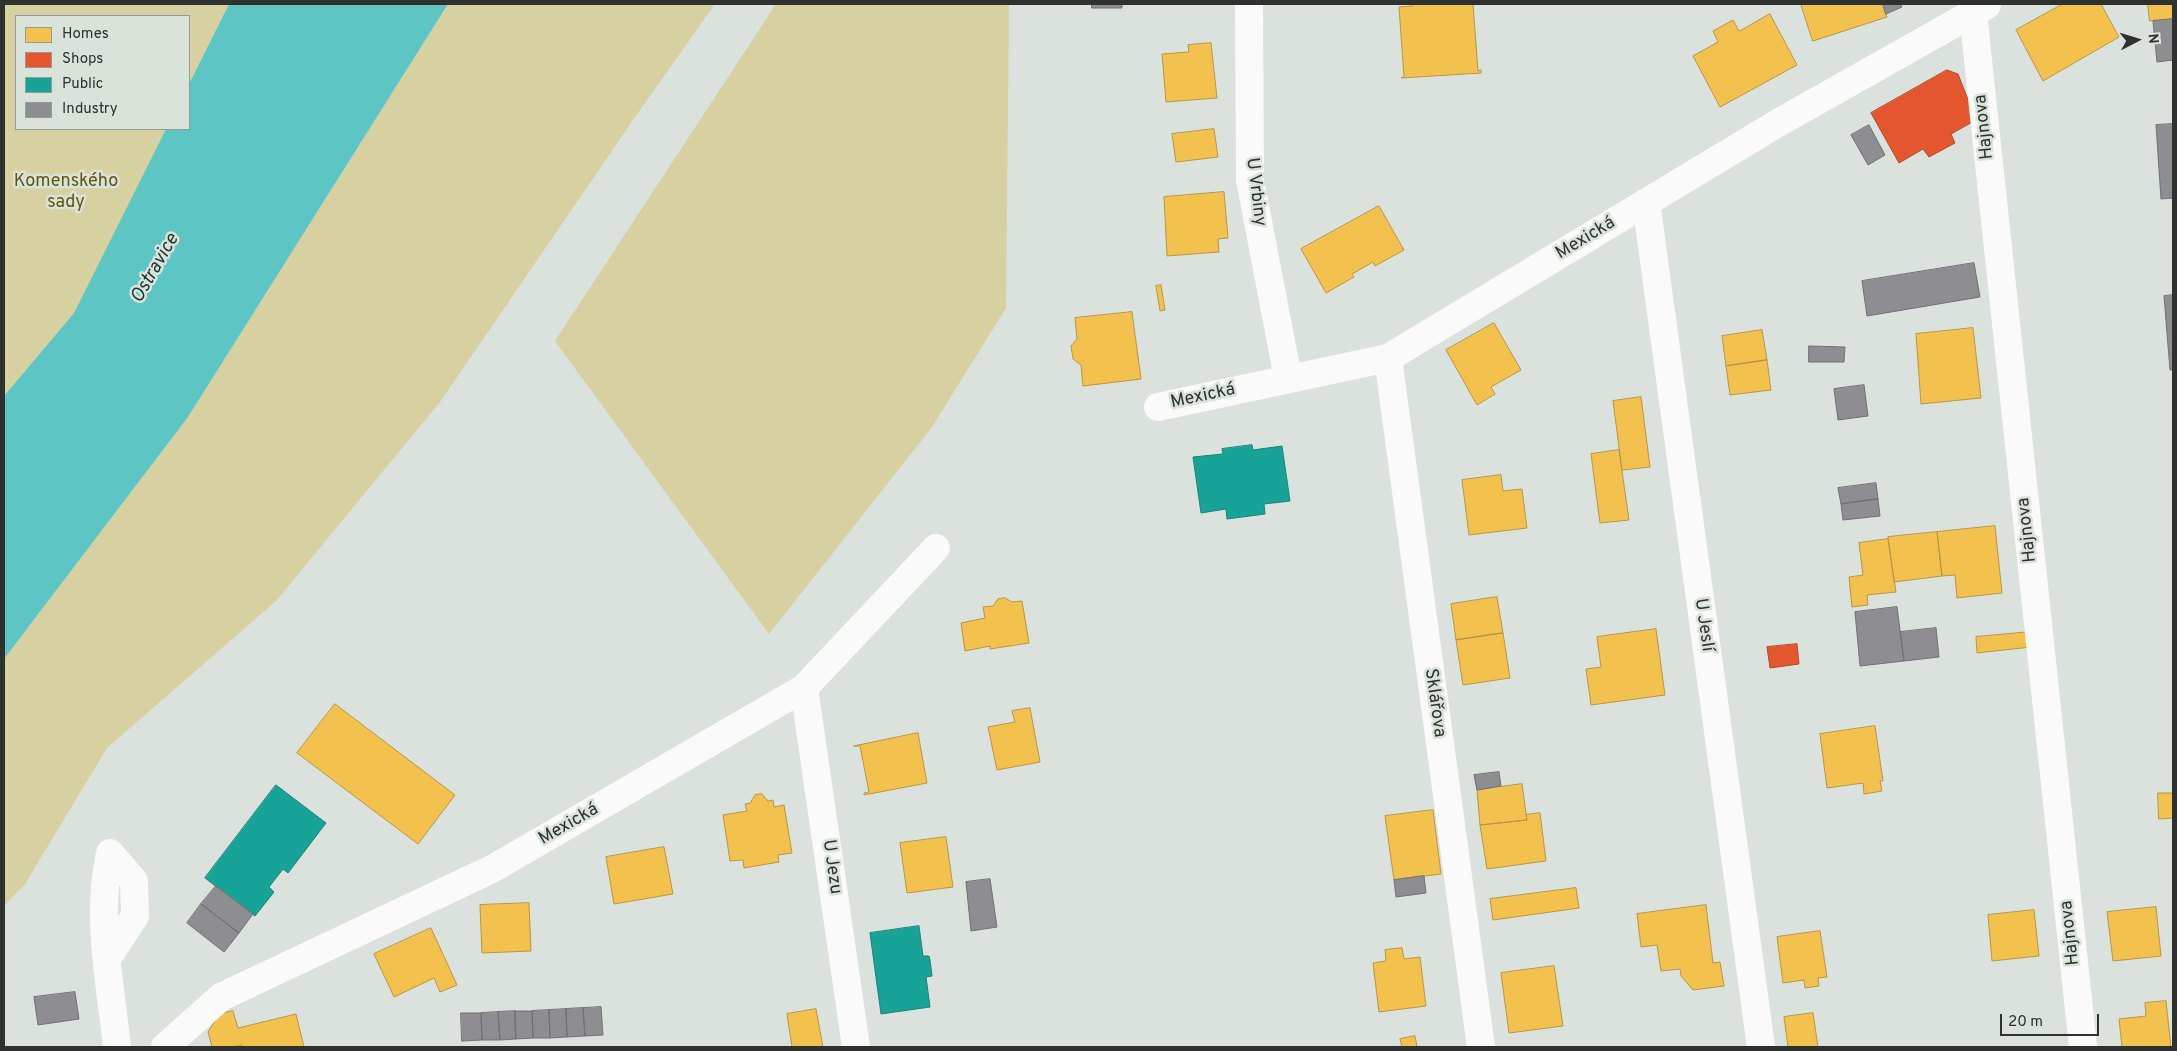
<!DOCTYPE html>
<html>
<head>
<meta charset="utf-8">
<style>
	body { margin:0 }
	#map { position:relative; width:2177px; height:1051px; overflow:hidden; background:#dbe1dc; font-family:Overpass,sans-serif }
	canvas { display:block }
	.frame { position:absolute; inset:0; border:5px solid #2e312e; pointer-events:none }
	.legend { position:absolute; left:15px; top:15px; width:175px; height:115px; box-sizing:border-box; background:#d9e3da; border:1px solid #959c95; margin:0; padding:6px 9px; list-style:none; font-size:15px; color:#2e312e }
	.legend li { display:flex; align-items:center; gap:10px; height:25px }
	.legend b { width:25px; border:1px solid #959c95 }
	.north { position:absolute; left:2112px; top:15px; width:50px; height:50px; -webkit-text-stroke:4px #d9e3da; paint-order:stroke; rotate:85deg; font-size:14px; font-weight:700; line-height:20px; text-align:center; color:#2e312e }
	.north::after { content:''; display:block; margin:auto; width:18px; height:22px; background:#2e312e; clip-path:polygon(50% 0,100% 100%,50% 72%,0 100%) }
	.scale { position:absolute; left:2000px; top:1014px; width:99px; height:22px; box-sizing:border-box; border:2px solid #2e312e; border-top:0; padding-left:6px; font-size:15px; line-height:18px; white-space:nowrap; color:#2e312e; -webkit-text-stroke:4px #d9e3da; paint-order:stroke }
</style>
</head>
<body>
<div id="map">
<canvas width="2177" height="1051"></canvas>
<div class="frame"></div>
<ul class="legend">
<li><b style="height:14px;background:#f2c14e"></b>Homes</li>
<li><b style="height:14px;background:#e4572e"></b>Shops</li>
<li><b style="height:14px;background:#17a398"></b>Public</li>
<li><b style="height:14px;background:#8d8d92"></b>Industry</li>
</ul>
<div class="north">N</div>
<div class="scale">20 m</div>
</div>
<script>
const ctx = document.querySelector('canvas').getContext('2d');
ctx.lineJoin = 'round';
function fill(path, color) {
  ctx.fillStyle = color;
  ctx.fill(path, 'evenodd');
}
function stroke(path, color, width, dash) {
  ctx.strokeStyle = color;
  ctx.lineWidth = width;
  ctx.lineCap = dash ? 'butt' : 'round';
  ctx.setLineDash(dash || []);
  ctx.stroke(path);
}
function write(font, color, halo, rows, align = 'center') {
  ctx.font = font + ' Overpass,sans-serif';
  ctx.lineWidth = 5;
  ctx.setLineDash([]);
  ctx.textBaseline = 'middle';
  ctx.strokeStyle = halo;
  ctx.fillStyle = color;
  for (const [text, x, y, turn = 0] of rows) {
    ctx.save();
    ctx.translate(x, y);
    ctx.rotate((+turn || 0) * Math.PI / 180);
    ctx.textAlign = isNaN(turn) ? turn : align;
    if (halo) ctx.strokeText(text, 0, 0);
    ctx.fillText(text, 0, 0);
    ctx.restore();
  }
}
fill(new Path2D(`
	M 4,4 L 229,4 L 189,84 L 189,16 L 16,16 L 16,129 L 166,129 L 74,313 L 4,396 Z
	M 448,4 L 715,4 L 633,120 L 440,402 L 276,601 L 107,748 L 25,884 L 4,906 L 4,659 L 188,417 Z
	M 776,4 L 1009,4 L 1006,308 L 932,427 L 769,634 L 555,341 Z`), '#d7d0a1');
fill(new Path2D(`
	M 229,4 L 448,4 L 188,417 L 4,659 L 4,396 L 74,313 L 166,129 L 189,129 L 189,84 Z`), '#5dc6c4');
const homes = new Path2D(`
	M 1412,4 L 1473,4 L 1478,71 L 1481,70 L 1481,73 L 1401,78 L 1404,77 L 1399,7 L 1412,6 Z
	M 1801,4 L 1883,4 L 1887,17 L 1813,41 Z
	M 2063,4 L 2101,4 L 2119,37 L 2043,81 L 2016,30 Z
	M 2148,4 L 2173,4 L 2173,19 L 2150,21 Z
	M 1770,14 L 1797,65 L 1720,107 L 1693,56 L 1718,42 L 1713,31 L 1733,20 L 1739,31 Z
	M 1211,43 L 1217,98 L 1166,102 L 1162,54 L 1189,52 L 1188,45 Z
	M 1214,129 L 1218,157 L 1176,162 L 1172,134 Z
	M 1224,192 L 1228,238 L 1218,239 L 1219,252 L 1167,256 L 1164,197 Z
	M 1379,206 L 1404,250 L 1375,266 L 1373,262 L 1352,274 L 1354,277 L 1326,293 L 1301,249 Z
	M 1161,285 L 1165,310 L 1160,311 L 1156,286 Z
	M 1132,312 L 1141,379 L 1083,386 L 1081,365 L 1073,359 L 1071,346 L 1077,339 L 1075,318 Z
	M 1494,323 L 1521,370 L 1491,387 L 1495,394 L 1477,405 L 1446,350 Z
	M 1973,328 L 1981,398 L 1921,404 L 1916,334 Z
	M 1762,330 L 1767,360 L 1726,366 L 1722,336 Z
	M 1767,360 L 1771,390 L 1730,395 L 1726,366 Z
	M 1641,397 L 1650,467 L 1622,470 L 1613,401 Z
	M 1619,450 L 1629,520 L 1600,523 L 1591,454 Z
	M 1501,475 L 1503,491 L 1522,489 L 1527,528 L 1469,535 L 1462,480 Z
	M 1995,526 L 2002,593 L 1957,598 L 1955,575 L 1942,576 L 1937,532 Z
	M 1937,532 L 1942,576 L 1894,582 L 1888,537 Z
	M 1888,539 L 1896,592 L 1867,595 L 1868,605 L 1852,607 L 1849,577 L 1863,575 L 1859,543 Z
	M 1497,597 L 1503,633 L 1456,640 L 1451,604 Z
	M 1005,598 L 1012,602 L 1022,601 L 1029,643 L 990,649 L 990,646 L 965,651 L 961,623 L 985,618 L 983,607 L 993,606 L 998,599 Z
	M 1656,629 L 1665,695 L 1591,705 L 1586,669 L 1601,667 L 1597,637 Z
	M 2030,632 L 2031,647 L 1977,653 L 1976,637 Z
	M 1503,633 L 1510,678 L 1463,685 L 1456,640 Z
	M 335,704 L 455,795 L 418,844 L 297,753 Z
	M 1030,708 L 1040,762 L 997,770 L 988,727 L 1015,722 L 1012,711 Z
	M 1875,726 L 1883,781 L 1880,781 L 1882,791 L 1864,794 L 1863,783 L 1827,788 L 1820,734 Z
	M 918,733 L 927,783 L 864,795 L 864,793 L 869,792 L 860,746 L 854,746 Z
	M 1522,784 L 1527,820 L 1480,825 L 1477,790 Z
	M 2158,793 L 2173,793 L 2173,818 L 2159,819 Z
	M 762,794 L 768,801 L 773,800 L 774,807 L 784,805 L 792,853 L 778,855 L 779,862 L 744,868 L 743,860 L 730,861 L 723,815 L 747,811 L 745,804 L 750,803 L 755,795 Z
	M 1433,810 L 1441,874 L 1394,880 L 1385,816 Z
	M 1540,813 L 1546,861 L 1487,869 L 1480,825 L 1527,820 L 1526,815 Z
	M 946,837 L 953,887 L 907,893 L 900,843 Z
	M 664,847 L 673,894 L 614,904 L 606,857 Z
	M 1576,888 L 1579,908 L 1493,920 L 1490,899 Z
	M 529,903 L 531,951 L 482,953 L 480,905 Z
	M 1706,905 L 1713,963 L 1720,962 L 1724,986 L 1693,990 L 1681,976 L 1680,969 L 1661,971 L 1657,945 L 1641,947 L 1637,914 Z
	M 2156,907 L 2161,956 L 2113,961 L 2107,912 Z
	M 2034,910 L 2039,956 L 1992,961 L 1988,915 Z
	M 431,928 L 457,985 L 440,992 L 434,978 L 394,997 L 374,954 Z
	M 1820,931 L 1827,977 L 1818,978 L 1819,986 L 1805,988 L 1804,980 L 1783,983 L 1777,937 Z
	M 1402,948 L 1404,959 L 1420,957 L 1426,1006 L 1379,1012 L 1373,963 L 1386,961 L 1385,950 Z
	M 1554,966 L 1563,1026 L 1509,1033 L 1501,973 Z
	M 2166,1001 L 2171,1047 L 2122,1047 L 2119,1019 L 2146,1016 L 2145,1003 Z
	M 816,1009 L 823,1047 L 792,1047 L 787,1014 Z
	M 233,1011 L 238,1028 L 296,1014 L 304,1047 L 242,1047 L 242,1045 L 232,1047 L 212,1047 L 208,1032 L 219,1014 Z
	M 1813,1013 L 1818,1047 L 1788,1047 L 1784,1017 Z
	M 1415,1036 L 1417,1047 L 1402,1047 L 1400,1039 Z`);
fill(homes, '#f2c14e');
stroke(homes, '#b79644', 1);
const shops = new Path2D(`
	M 1947,70 L 1958,74 L 1976,120 L 1951,134 L 1955,143 L 1929,157 L 1923,149 L 1899,163 L 1871,113 Z
	M 1797,644 L 1799,664 L 1770,668 L 1767,647 Z`);
fill(shops, '#e4572e');
stroke(shops, '#ad4c2e', 1);
const public = new Path2D(`
	M 1252,445 L 1253,450 L 1282,446 L 1290,501 L 1264,504 L 1265,514 L 1227,519 L 1226,509 L 1201,513 L 1193,457 L 1223,454 L 1222,449 Z
	M 276,785 L 326,823 L 288,873 L 283,869 L 269,887 L 274,892 L 255,916 L 205,878 Z
	M 919,926 L 923,956 L 929,956 L 930,960 L 932,976 L 926,977 L 930,1007 L 881,1014 L 870,933 Z`);
fill(public, '#17a398');
stroke(public, '#1e8178', 1);
const industry = new Path2D(`
	M 1092,4 L 1122,4 L 1122,8 L 1092,8 Z
	M 1883,4 L 1900,4 L 1902,7 L 1886,14 Z
	M 2173,19 L 2173,60 L 2157,62 L 2153,21 Z
	M 2173,124 L 2173,198 L 2161,199 L 2156,125 Z
	M 1869,125 L 1885,155 L 1868,165 L 1851,135 Z
	M 1974,263 L 1980,297 L 1867,316 L 1862,281 Z
	M 2173,295 L 2173,370 L 2170,370 L 2164,296 Z
	M 1809,346 L 1845,347 L 1844,362 L 1809,362 Z
	M 1864,385 L 1868,416 L 1838,420 L 1834,389 Z
	M 1876,483 L 1878,499 L 1841,504 L 1838,488 Z
	M 1878,499 L 1880,516 L 1843,520 L 1841,504 Z
	M 1897,607 L 1904,661 L 1860,666 L 1855,612 Z
	M 1936,628 L 1939,657 L 1904,661 L 1900,632 Z
	M 1499,772 L 1501,786 L 1477,790 L 1474,775 Z
	M 1424,876 L 1426,893 L 1396,897 L 1394,880 Z
	M 990,879 L 997,927 L 971,931 L 966,882 Z
	M 216,886 L 253,914 L 239,933 L 201,904 Z
	M 201,904 L 239,933 L 224,952 L 187,923 Z
	M 75,992 L 79,1019 L 38,1025 L 34,997 Z
	M 601,1007 L 603,1035 L 585,1036 L 583,1008 Z
	M 583,1008 L 585,1036 L 567,1037 L 566,1009 Z
	M 566,1009 L 567,1037 L 550,1038 L 549,1010 Z
	M 549,1010 L 550,1038 L 533,1038 L 532,1011 Z
	M 515,1011 L 516,1039 L 500,1040 L 498,1012 Z
	M 515,1011 L 532,1011 L 533,1038 L 516,1039 Z
	M 498,1012 L 500,1040 L 482,1040 L 481,1013 Z
	M 461,1013 L 481,1013 L 482,1040 L 462,1041 Z`);
fill(industry, '#8d8d92');
stroke(industry, '#707174', 1);
stroke(new Path2D(`
	M 1249,4 L 1250,180 L 1288,378
	M 1973,13 L 2083,1047
	M 1646,202 L 1761,1047
	M 1388,358 L 1481,1047
	M 1158,407 L 1388,358 L 1778,123 L 1987,5
	M 804,688 L 856,1047
	M 108,957 L 135,916 L 134,881 L 110,853 C 96,918 110,982 117,1047
	M 165,1047 L 221,997 L 492,869 L 804,688 L 936,548`), '#fafafa', 28);
write('18px', '#2e312e', '#d9e3da', [
	["Hajnova",1985,127,-96],
	["U Vrbiny",1255,192,83],
	["Mexická",1586,239,-31],
	["Mexická",1203,397,-12],
	["Hajnova",2028,530,-96],
	["U Jeslí",1703,625,82],
	["Sklářova",1434,703,82],
	["Mexická",569,825,-30],
	["U Jezu",831,867,82],
	["Hajnova",2071,933,-96]
]);
write('18px', '#62550d', '#d9e3da', [
	["Komenského",66,182],
	["sady",66,203]
]);
write('italic 19px', '#1d3433', '#d9e3da', [
	["Ostravice",156,269,-60]
]);
</script>
</body>
</html>
